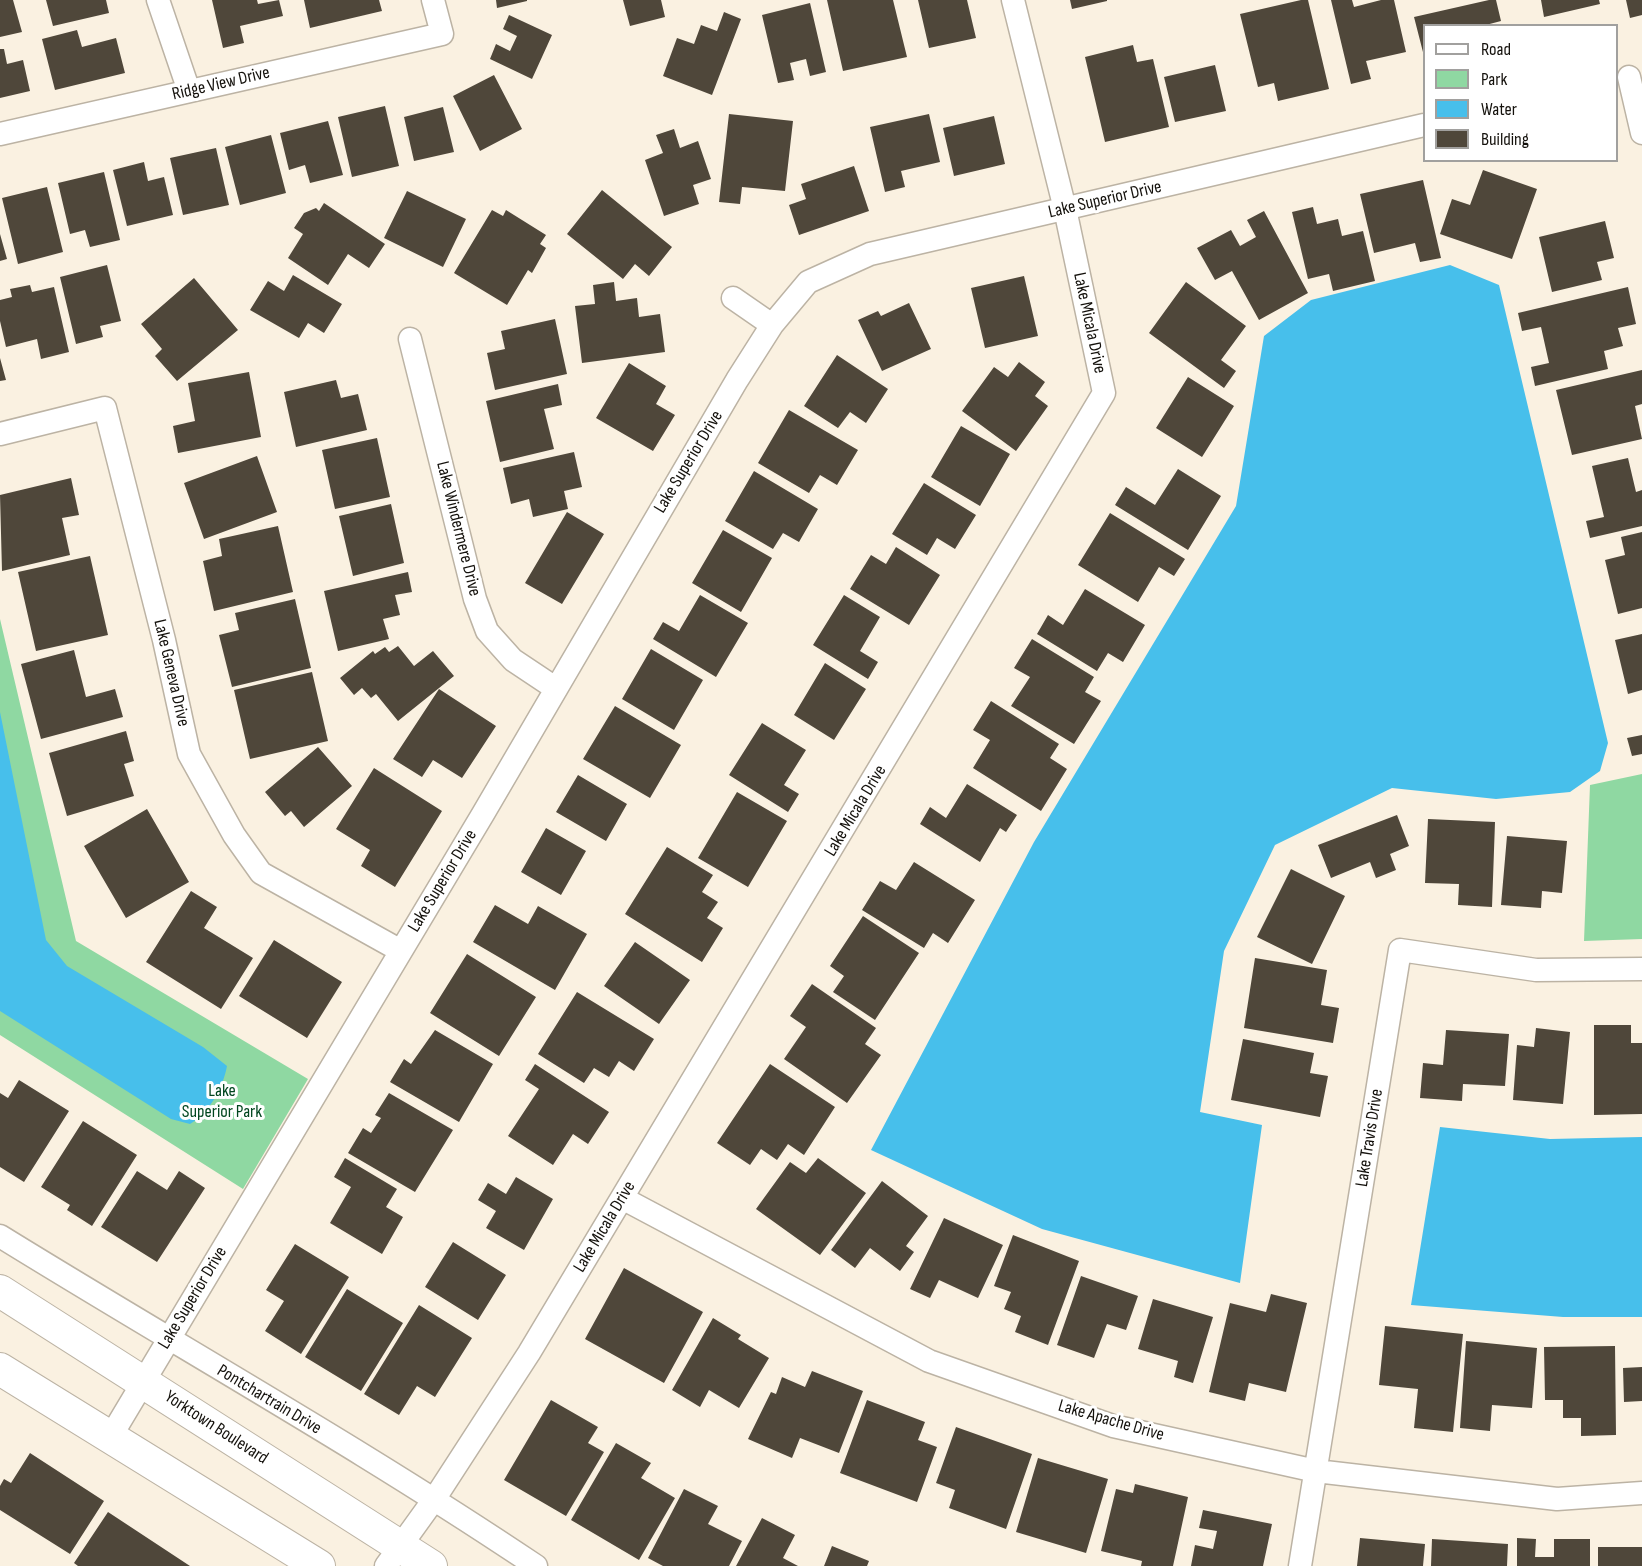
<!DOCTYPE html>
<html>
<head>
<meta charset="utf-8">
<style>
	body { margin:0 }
	#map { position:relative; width:1642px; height:1566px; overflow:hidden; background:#faf1e1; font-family:"Sofia Sans Condensed",sans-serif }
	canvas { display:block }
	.legend { position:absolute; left:1423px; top:24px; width:195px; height:138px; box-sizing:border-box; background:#fff; border:2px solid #a1a09e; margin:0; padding:8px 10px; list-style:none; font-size:18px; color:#14110c }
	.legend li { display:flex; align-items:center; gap:12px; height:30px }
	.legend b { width:30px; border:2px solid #a1a09e }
</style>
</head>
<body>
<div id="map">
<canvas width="1642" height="1566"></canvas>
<ul class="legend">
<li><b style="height:8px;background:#fff"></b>Road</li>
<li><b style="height:16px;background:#8fd8a2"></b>Park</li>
<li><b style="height:16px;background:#47bfeb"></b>Water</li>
<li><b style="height:16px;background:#4f473a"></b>Building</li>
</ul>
</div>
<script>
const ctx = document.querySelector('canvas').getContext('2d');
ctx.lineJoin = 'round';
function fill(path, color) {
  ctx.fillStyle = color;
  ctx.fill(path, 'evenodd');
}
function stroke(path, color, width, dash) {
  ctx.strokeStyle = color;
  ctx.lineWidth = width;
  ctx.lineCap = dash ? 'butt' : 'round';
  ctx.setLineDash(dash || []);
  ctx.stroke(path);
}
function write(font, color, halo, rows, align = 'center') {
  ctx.font = font + ' "Sofia Sans Condensed",sans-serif';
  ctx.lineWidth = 6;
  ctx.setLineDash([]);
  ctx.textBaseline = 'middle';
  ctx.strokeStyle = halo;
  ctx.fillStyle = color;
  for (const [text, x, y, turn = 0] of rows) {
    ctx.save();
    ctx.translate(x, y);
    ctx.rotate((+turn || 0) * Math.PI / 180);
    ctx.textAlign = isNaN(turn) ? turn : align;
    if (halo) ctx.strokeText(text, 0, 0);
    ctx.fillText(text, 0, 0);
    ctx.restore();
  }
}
fill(new Path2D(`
	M 0,619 L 76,941 L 308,1079 L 243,1189 L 0,1035 Z
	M 1642,774 L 1642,939 L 1584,941 L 1590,785 Z`), '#8fd8a2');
fill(new Path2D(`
	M 1450,265 L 1499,285 L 1608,743 L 1600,771 L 1570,792 L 1496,799 L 1392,788 L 1275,845 L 1224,951 L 1200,1112 L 1262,1125 L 1240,1283 L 1042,1229 L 871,1150 L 1034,842 L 1236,506 L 1264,336 L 1311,300 Z
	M 0,712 L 46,940 L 67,966 L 203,1047 L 227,1066 C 223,1088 209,1113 190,1124 L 171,1119 L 0,1011 Z
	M 1440,1127 L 1550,1139 L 1642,1137 L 1642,1317 L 1563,1317 L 1411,1305 Z`), '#47bfeb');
fill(new Path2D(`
	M 0,0 L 13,0 L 22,32 L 0,37 Z
	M 46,0 L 106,0 L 109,13 L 53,26 Z
	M 212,0 L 257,0 L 258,4 L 279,0 L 283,16 L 240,26 L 244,43 L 223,48 Z
	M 304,0 L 379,0 L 382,11 L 310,28 Z
	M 496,0 L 527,0 L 527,1 L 497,8 Z
	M 623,0 L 661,0 L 665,17 L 630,26 Z
	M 827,0 L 893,0 L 907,57 L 843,71 Z
	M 918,0 L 967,0 L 976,38 L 929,48 Z
	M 1070,0 L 1107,0 L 1107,1 L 1072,9 Z
	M 1301,0 L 1308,0 L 1329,89 L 1278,101 L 1274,83 L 1258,87 L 1240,14 Z
	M 1331,0 L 1352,0 L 1354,7 L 1381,0 L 1394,0 L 1406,52 L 1366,61 L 1371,79 L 1351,84 Z
	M 1489,0 L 1496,0 L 1501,21 L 1482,26 L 1424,26 L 1424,56 L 1414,17 Z
	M 1541,0 L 1599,0 L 1600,4 L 1544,17 Z
	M 1626,0 L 1642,0 L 1642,15 L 1630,18 Z
	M 810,3 L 826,72 L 810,76 L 806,59 L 790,63 L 794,80 L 778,83 L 762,15 Z
	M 724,12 L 741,19 L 712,95 L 663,76 L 677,38 L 694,44 L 701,25 L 717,31 Z
	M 509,15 L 552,35 L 532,79 L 490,59 L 496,44 L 510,51 L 517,36 L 503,29 Z
	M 77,30 L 82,47 L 116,38 L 125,73 L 55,90 L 42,39 Z
	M 1133,45 L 1137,62 L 1153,59 L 1169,127 L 1105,142 L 1085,57 Z
	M 0,49 L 4,49 L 7,64 L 23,60 L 30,91 L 0,98 Z
	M 1215,65 L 1226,111 L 1175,122 L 1164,77 Z
	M 494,75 L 522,129 L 480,151 L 453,96 Z
	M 385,106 L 399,166 L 352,177 L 338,117 Z
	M 443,107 L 454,152 L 414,161 L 404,117 Z
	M 729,114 L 793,121 L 785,191 L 742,187 L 740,204 L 719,202 Z
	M 929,114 L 940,162 L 901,171 L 905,187 L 885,192 L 870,127 Z
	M 994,116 L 1005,164 L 954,176 L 943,128 Z
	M 328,121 L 343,175 L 310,183 L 305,165 L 289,170 L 280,133 Z
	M 674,129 L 680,148 L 698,141 L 711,179 L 693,185 L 699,204 L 664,216 L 645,160 L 663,153 L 656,135 Z
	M 271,135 L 286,193 L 240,205 L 225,147 Z
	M 216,148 L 229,205 L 183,215 L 170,158 Z
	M 144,162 L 148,181 L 164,177 L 173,215 L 127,226 L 113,170 Z
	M 854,166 L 869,211 L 799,235 L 789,205 L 806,199 L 801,184 Z
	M 1483,170 L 1537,189 L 1512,259 L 1440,234 L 1452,199 L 1470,205 Z
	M 104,172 L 120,240 L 90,247 L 85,230 L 70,234 L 58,183 Z
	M 1423,180 L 1441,258 L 1420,262 L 1415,243 L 1374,253 L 1360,194 Z
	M 47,187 L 63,252 L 18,264 L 2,198 Z
	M 602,190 L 672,247 L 649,276 L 635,264 L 623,279 L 567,234 Z
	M 407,191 L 466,219 L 443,267 L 384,238 Z
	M 324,203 L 385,244 L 369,268 L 348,254 L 328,285 L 288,258 L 303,234 L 294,228 L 304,213 L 316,208 L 319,211 Z
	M 1313,207 L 1317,224 L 1338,219 L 1342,236 L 1363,231 L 1375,281 L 1333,291 L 1329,274 L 1308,279 L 1292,212 Z
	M 492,210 L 503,216 L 506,210 L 546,235 L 540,244 L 546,248 L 532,273 L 528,270 L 507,305 L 454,273 Z
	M 1264,211 L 1308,293 L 1259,320 L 1232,271 L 1215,280 L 1197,248 L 1231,230 L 1240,246 L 1256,237 L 1247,220 Z
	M 1605,221 L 1614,258 L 1597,262 L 1602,280 L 1552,292 L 1539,237 Z
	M 0,234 L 7,259 L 0,261 Z
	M 107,265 L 121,321 L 100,326 L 103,337 L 76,344 L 60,277 Z
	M 293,275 L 342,304 L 324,333 L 308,323 L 299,338 L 250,310 L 268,281 L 284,291 Z
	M 1024,276 L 1038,336 L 985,348 L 971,288 Z
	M 194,278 L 238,330 L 177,381 L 155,356 L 162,349 L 141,324 Z
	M 614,282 L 616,301 L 637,298 L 639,317 L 660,314 L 665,352 L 582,363 L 575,306 L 595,304 L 593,285 Z
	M 1186,282 L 1246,326 L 1221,360 L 1236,371 L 1224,388 L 1149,333 Z
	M 30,285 L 32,292 L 54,287 L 69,352 L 41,359 L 37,339 L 6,347 L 0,321 L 0,300 L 12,297 L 10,289 Z
	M 1628,287 L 1636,324 L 1618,328 L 1623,346 L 1604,351 L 1608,369 L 1535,386 L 1531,367 L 1549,363 L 1541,327 L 1522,331 L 1518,313 Z
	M 909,303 L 931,349 L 882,371 L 858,320 L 878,311 L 881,316 Z
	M 555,319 L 567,374 L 495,390 L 487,353 L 505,349 L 501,331 Z
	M 837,355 L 888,389 L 866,423 L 850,412 L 838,428 L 804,406 Z
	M 0,358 L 6,380 L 0,381 Z
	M 1019,362 L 1045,382 L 1035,396 L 1048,406 L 1016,451 L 962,411 L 994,367 L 1008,377 Z
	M 629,363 L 666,386 L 656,404 L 675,415 L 653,451 L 596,418 Z
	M 1642,370 L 1642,404 L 1635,406 L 1642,439 L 1572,455 L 1556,390 Z
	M 249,372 L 261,437 L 178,453 L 173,426 L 195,421 L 188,383 Z
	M 1188,377 L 1234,406 L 1202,457 L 1156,428 Z
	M 336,380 L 341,398 L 358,394 L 367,430 L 296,447 L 284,392 Z
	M 558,384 L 562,405 L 544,409 L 554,449 L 500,462 L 486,401 Z
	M 789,410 L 858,450 L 837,485 L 820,475 L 809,493 L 758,463 Z
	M 961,426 L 1010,454 L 980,506 L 931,477 Z
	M 377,438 L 390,497 L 335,509 L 322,450 Z
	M 574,452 L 582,487 L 564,491 L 568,509 L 533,517 L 529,499 L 511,504 L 503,468 Z
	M 257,456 L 277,512 L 204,539 L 184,483 Z
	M 1628,458 L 1636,492 L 1642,490 L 1642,526 L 1590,538 L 1586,521 L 1604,517 L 1592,466 Z
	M 1178,469 L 1221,496 L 1188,550 L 1115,505 L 1126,487 L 1155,505 Z
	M 754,471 L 818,509 L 799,542 L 783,533 L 773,549 L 725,521 Z
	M 71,478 L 79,515 L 62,518 L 70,555 L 2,571 L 0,495 Z
	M 924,483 L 976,515 L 955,549 L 937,538 L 927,555 L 892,534 Z
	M 391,504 L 404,563 L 353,576 L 339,516 Z
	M 567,512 L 604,534 L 562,604 L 525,583 Z
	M 1110,513 L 1185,559 L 1174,576 L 1159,567 L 1138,602 L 1078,565 Z
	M 278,526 L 293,592 L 214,611 L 203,561 L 222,556 L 219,539 Z
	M 723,530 L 772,558 L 741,612 L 692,583 Z
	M 1642,532 L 1642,608 L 1618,614 L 1605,560 L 1625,555 L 1621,537 Z
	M 896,547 L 940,575 L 909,625 L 850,589 L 871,555 L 886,564 Z
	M 90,556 L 108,635 L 36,651 L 18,572 Z
	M 408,572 L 412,592 L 395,595 L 400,615 L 383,619 L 389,639 L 338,651 L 324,591 Z
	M 1085,589 L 1145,625 L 1123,662 L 1108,653 L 1097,671 L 1037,634 L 1048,615 L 1063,625 Z
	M 700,595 L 748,623 L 716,677 L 653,639 L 663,622 L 679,631 Z
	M 844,595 L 880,617 L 860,651 L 878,662 L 868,679 L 813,645 Z
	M 295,599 L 311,668 L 232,687 L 219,635 L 239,630 L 235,613 Z
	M 1642,634 L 1642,690 L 1628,694 L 1615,640 Z
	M 1032,639 L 1094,677 L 1085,692 L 1101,701 L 1074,744 L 1011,706 L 1030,677 L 1014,668 Z
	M 398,646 L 414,666 L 433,651 L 454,676 L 398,721 L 376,694 L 371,698 L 362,688 L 354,695 L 340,678 L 373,651 L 375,654 L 385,647 L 389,652 Z
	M 651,649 L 703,680 L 674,730 L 622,699 Z
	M 74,650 L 86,697 L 115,689 L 123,717 L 41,739 L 21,664 Z
	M 825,663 L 866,689 L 834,740 L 794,715 Z
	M 312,672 L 328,741 L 250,759 L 234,690 Z
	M 439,689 L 496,726 L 462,778 L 433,760 L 422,777 L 393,759 Z
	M 991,701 L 1059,744 L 1050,758 L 1067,769 L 1041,811 L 973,768 L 990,740 L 973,730 Z
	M 615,706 L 681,745 L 650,798 L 583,759 Z
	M 762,723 L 806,750 L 784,785 L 799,794 L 788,812 L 729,775 Z
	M 126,731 L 134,761 L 124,764 L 134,796 L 67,816 L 49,753 Z
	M 1642,735 L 1642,754 L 1632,756 L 1627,738 Z
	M 318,747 L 352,786 L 304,827 L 291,811 L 285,816 L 265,792 Z
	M 374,768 L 442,811 L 395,887 L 361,866 L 370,850 L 336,829 Z
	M 578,775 L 627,804 L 606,841 L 556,812 Z
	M 967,784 L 1017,815 L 1006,832 L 1000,828 L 980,862 L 920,824 L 930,807 L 946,818 Z
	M 737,792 L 787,821 L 748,887 L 698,858 Z
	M 147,809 L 189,882 L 126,918 L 84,846 Z
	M 1397,815 L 1409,846 L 1390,854 L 1396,870 L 1376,878 L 1370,862 L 1331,878 L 1318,845 Z
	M 1428,819 L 1495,822 L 1492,907 L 1458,905 L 1459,884 L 1425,883 Z
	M 546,828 L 586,851 L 561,895 L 521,872 Z
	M 1507,836 L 1567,841 L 1562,893 L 1542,891 L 1541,908 L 1501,905 Z
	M 667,847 L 713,875 L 702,892 L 718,902 L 707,918 L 723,928 L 702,962 L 625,914 Z
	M 914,862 L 975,900 L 948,943 L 933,933 L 924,948 L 862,910 L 880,881 L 896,890 Z
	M 1291,869 L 1345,896 L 1312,964 L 1257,937 Z
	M 191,891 L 217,907 L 204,928 L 253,958 L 221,1009 L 146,962 Z
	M 495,905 L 528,924 L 538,906 L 587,934 L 555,990 L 473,942 Z
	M 863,916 L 919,953 L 875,1020 L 833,992 L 844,976 L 830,966 Z
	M 274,940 L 342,982 L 307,1038 L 239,996 Z
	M 635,942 L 690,980 L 659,1024 L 604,986 Z
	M 467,954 L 536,997 L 499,1056 L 430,1013 Z
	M 1255,958 L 1327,970 L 1321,1005 L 1339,1008 L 1333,1043 L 1244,1028 Z
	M 812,984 L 876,1028 L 865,1044 L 881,1055 L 847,1103 L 784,1059 L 806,1027 L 790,1016 Z
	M 577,992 L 654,1039 L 634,1071 L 619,1061 L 609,1077 L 594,1068 L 584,1083 L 538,1054 Z
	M 1594,1025 L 1631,1025 L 1631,1043 L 1642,1043 L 1642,1114 L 1594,1115 Z
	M 1536,1028 L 1570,1032 L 1563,1104 L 1513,1100 L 1517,1045 L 1534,1047 Z
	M 435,1030 L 493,1064 L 459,1122 L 390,1082 L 404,1059 L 411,1064 Z
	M 1446,1030 L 1509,1034 L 1505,1086 L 1463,1084 L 1462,1101 L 1420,1098 L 1423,1063 L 1443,1065 Z
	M 1243,1039 L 1314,1053 L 1310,1073 L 1328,1076 L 1320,1117 L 1231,1100 Z
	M 535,1064 L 609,1112 L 588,1144 L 573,1134 L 553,1165 L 508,1136 L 539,1089 L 525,1080 Z
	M 770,1064 L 835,1107 L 804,1155 L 788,1144 L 777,1160 L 761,1149 L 750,1165 L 717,1143 Z
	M 19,1080 L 69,1111 L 24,1182 L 0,1167 L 0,1093 L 8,1098 Z
	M 389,1093 L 453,1130 L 415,1192 L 348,1153 L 363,1128 L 371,1133 L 381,1118 L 375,1115 Z
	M 83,1121 L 137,1155 L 92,1226 L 67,1210 L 70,1205 L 41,1187 Z
	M 345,1158 L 397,1189 L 386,1207 L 403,1217 L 382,1254 L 330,1223 L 351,1187 L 334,1177 Z
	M 818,1158 L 866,1193 L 820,1255 L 756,1209 L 790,1162 L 806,1173 Z
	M 137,1171 L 167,1190 L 179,1171 L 205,1188 L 157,1262 L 101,1227 Z
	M 516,1177 L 553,1199 L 524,1250 L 486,1228 L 496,1211 L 478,1200 L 488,1183 L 506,1194 Z
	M 882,1181 L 928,1216 L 906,1246 L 914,1252 L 900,1271 L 870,1248 L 855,1268 L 831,1250 Z
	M 944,1218 L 1003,1245 L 978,1298 L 939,1280 L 930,1298 L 910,1289 Z
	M 1013,1235 L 1079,1261 L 1048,1345 L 1015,1332 L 1021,1316 L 1004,1309 L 1011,1292 L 994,1286 Z
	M 453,1242 L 506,1275 L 478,1320 L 425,1287 Z
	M 295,1244 L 349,1277 L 301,1354 L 265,1331 L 284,1301 L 266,1290 Z
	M 624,1268 L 703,1312 L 664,1383 L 585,1339 Z
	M 1081,1276 L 1138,1296 L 1126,1330 L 1107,1324 L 1094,1358 L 1057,1345 Z
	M 347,1289 L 403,1323 L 361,1391 L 305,1357 Z
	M 1271,1294 L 1307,1303 L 1286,1392 L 1249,1383 L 1245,1401 L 1209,1392 L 1230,1303 L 1266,1312 Z
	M 1153,1299 L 1213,1317 L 1193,1383 L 1174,1377 L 1178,1361 L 1138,1349 Z
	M 419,1305 L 472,1338 L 435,1397 L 417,1386 L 399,1415 L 364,1394 Z
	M 713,1318 L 741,1335 L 738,1339 L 769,1358 L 739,1408 L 709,1390 L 700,1407 L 672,1390 Z
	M 1385,1326 L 1463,1334 L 1453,1432 L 1414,1428 L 1418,1389 L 1379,1385 Z
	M 1466,1341 L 1537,1348 L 1532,1408 L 1492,1405 L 1490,1431 L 1460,1428 Z
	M 1615,1346 L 1616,1435 L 1581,1436 L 1581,1418 L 1563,1418 L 1563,1400 L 1545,1400 L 1544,1347 Z
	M 1642,1367 L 1642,1401 L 1624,1402 L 1623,1368 Z
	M 812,1371 L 863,1391 L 839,1453 L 800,1438 L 792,1458 L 748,1439 L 771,1392 L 776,1394 L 782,1377 L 805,1387 Z
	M 551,1400 L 598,1427 L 588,1443 L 604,1452 L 566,1516 L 504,1480 Z
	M 867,1400 L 925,1422 L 918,1440 L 937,1447 L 917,1502 L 840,1473 Z
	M 956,1427 L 1032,1454 L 1006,1529 L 949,1508 L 955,1490 L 936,1483 Z
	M 616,1443 L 651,1463 L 641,1478 L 675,1498 L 639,1560 L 571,1520 Z
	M 30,1453 L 104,1501 L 70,1554 L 0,1510 L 0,1486 L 4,1479 L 11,1483 Z
	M 1038,1458 L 1108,1479 L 1086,1553 L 1016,1532 Z
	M 1135,1484 L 1188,1497 L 1173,1566 L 1141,1566 L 1142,1561 L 1101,1551 L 1116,1489 L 1133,1493 Z
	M 684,1489 L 718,1506 L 708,1524 L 742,1541 L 729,1566 L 663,1566 L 648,1558 Z
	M 1203,1510 L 1272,1524 L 1263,1566 L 1191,1566 L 1195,1545 L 1213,1549 L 1217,1531 L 1199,1528 Z
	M 108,1512 L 190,1566 L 78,1566 L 74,1563 Z
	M 762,1518 L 795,1535 L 783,1558 L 798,1566 L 736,1566 Z
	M 1360,1538 L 1425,1544 L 1423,1566 L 1357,1566 Z
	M 1517,1538 L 1536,1539 L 1535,1557 L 1554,1557 L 1554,1539 L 1590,1539 L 1590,1566 L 1517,1566 Z
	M 1432,1539 L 1508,1544 L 1507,1566 L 1431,1566 Z
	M 832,1546 L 869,1561 L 867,1566 L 824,1566 Z
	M 1598,1547 L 1642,1547 L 1642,1566 L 1598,1566 Z`), '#4f473a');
const street = new Path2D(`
	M 158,0 L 189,91
	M 1629,77 L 1642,133
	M 0,134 L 442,34 L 433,0
	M 733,298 L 772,325
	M 410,339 L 475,599 L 487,631 L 513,660 L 555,688
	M 0,434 L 105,408 L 164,640 L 189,754 L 234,835 L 261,873 L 401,951
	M 622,1198 L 929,1361 L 1113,1426 L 1316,1471 L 1557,1499 L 1642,1493
	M 0,1236 C 178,1346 362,1449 536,1566
	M 111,1436 L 483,814 L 737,380 L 772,325 L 808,282 L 870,254 L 1424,125
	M 386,1566 L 435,1498 L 529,1353 L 1104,393 L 1065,209 L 1013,0
	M 1300,1566 L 1400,950 L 1536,970 L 1642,969`);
const secondary = new Path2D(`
	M 0,1291 L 431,1566
	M 0,1369 L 319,1566`);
stroke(street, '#bcb3a4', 25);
stroke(secondary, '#bcb3a4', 34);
stroke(street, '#fff', 22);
stroke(secondary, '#fff', 32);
write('18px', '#14110c', '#fff', [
	["Ridge View Drive",221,84,-13],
	["Lake Superior Drive",1105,200,-13],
	["Lake Micala Drive",1089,323,78],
	["Lake Superior Drive",689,462,-59],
	["Lake Windermere Drive",458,529,76],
	["Lake Geneva Drive",171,673,77],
	["Lake Micala Drive",856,811,-59],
	["Lake Superior Drive",443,881,-59],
	["Lake Travis Drive",1370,1138,-81],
	["Lake Micala Drive",605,1227,-59],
	["Lake Superior Drive",193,1298,-59],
	["Pontchartrain Drive",269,1400,31],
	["Lake Apache Drive",1111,1421,16],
	["Yorktown Boulevard",216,1428,33]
]);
write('18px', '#01461f', '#fff', [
	["Lake",222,1091],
	["Superior Park",222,1112]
]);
</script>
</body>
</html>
